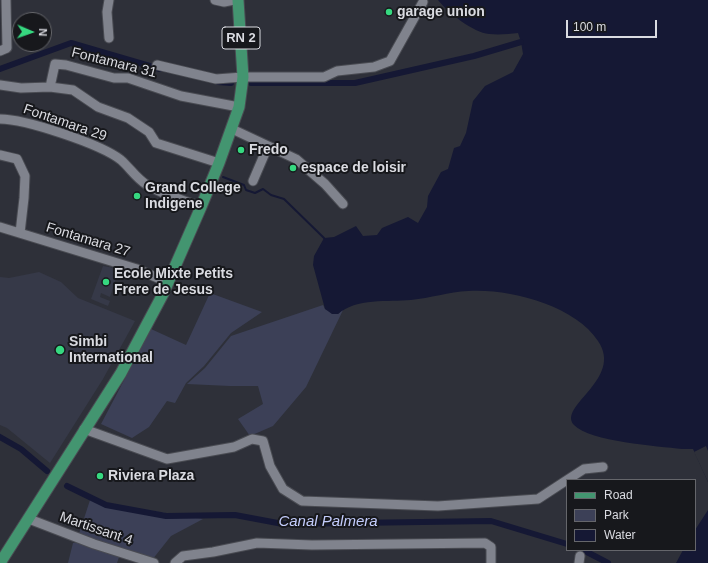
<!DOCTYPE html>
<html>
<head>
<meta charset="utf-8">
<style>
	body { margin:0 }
	#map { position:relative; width:708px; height:563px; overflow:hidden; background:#2e3039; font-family:Arial,sans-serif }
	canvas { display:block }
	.legend { position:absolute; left:566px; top:479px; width:130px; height:72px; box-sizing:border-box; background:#17181c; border:1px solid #65666b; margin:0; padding:5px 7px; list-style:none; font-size:12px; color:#dadbe1 }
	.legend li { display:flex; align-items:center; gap:8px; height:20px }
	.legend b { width:20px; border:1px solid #65666b }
	.north { position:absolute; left:12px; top:12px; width:40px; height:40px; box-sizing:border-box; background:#17181c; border:1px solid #65666b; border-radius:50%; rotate:92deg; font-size:11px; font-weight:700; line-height:16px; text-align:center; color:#dadbe1 }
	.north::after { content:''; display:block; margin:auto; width:14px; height:18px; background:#36d880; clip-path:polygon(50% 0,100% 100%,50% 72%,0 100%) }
	.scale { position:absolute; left:566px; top:20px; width:91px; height:18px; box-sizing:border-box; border:2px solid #dadbe1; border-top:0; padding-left:5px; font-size:12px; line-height:14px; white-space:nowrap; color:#dadbe1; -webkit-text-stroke:3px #17181c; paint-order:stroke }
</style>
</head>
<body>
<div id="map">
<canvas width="708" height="563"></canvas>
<ul class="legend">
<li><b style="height:5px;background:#439570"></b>Road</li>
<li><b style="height:11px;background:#3c4057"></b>Park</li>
<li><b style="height:11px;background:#151834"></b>Water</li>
</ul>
<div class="north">N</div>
<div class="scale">100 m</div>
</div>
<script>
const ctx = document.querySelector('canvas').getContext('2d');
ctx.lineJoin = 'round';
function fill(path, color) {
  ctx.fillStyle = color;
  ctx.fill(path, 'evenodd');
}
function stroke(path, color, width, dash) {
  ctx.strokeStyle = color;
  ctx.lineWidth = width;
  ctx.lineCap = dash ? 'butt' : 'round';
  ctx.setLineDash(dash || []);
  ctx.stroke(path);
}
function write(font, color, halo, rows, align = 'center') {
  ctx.font = font + ' Arial,sans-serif';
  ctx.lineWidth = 4;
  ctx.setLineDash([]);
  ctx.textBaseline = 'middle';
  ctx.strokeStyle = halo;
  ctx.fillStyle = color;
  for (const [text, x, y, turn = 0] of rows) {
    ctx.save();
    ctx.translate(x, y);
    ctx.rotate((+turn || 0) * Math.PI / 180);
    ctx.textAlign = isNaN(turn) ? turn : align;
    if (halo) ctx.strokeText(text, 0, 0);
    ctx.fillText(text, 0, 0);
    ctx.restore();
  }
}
fill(new Path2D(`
	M 103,266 L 114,268 L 114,270 L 118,272 L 110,297 L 101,293 L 100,297 L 110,301 L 108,306 L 91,299 Z
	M 39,272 L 61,282 L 78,298 L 135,321 L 103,379 L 50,463 L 7,428 L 0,425 L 0,277 L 9,278 Z`), '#363948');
fill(new Path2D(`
	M 210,293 L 262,312 L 231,333 L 204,366 L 186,383 L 175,403 L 167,401 L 149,427 L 132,438 L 101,424 L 151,329 L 186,345 Z
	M 323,305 L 325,309 L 338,314 L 344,308 L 306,387 L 273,426 L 250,436 L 238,419 L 263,404 L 258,386 L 230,386 L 187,384 L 205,368 L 231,336 Z
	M 91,497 L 103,503 L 203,519 L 171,536 L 152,560 L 121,551 L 117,563 L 68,563 L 73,543 L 76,543 Z`), '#3c4057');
fill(new Path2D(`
	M 438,0 L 708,0 L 708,482 L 693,449 L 682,449 C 658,446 590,442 574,425 C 557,406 624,379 598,341 C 575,305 508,288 468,291 C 449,292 430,298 411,300 C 388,302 356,298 338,314 L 332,314 L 325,309 L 313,265 L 314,256 L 324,238 L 334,237 L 356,226 L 363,236 L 377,235 L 382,228 L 408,217 L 418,223 L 427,207 L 428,196 L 441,172 L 448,169 L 454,148 L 460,146 L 466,133 L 473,101 L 485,86 L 513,72 L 523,54 L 521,42 L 518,33 C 509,34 499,35 489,34 C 474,33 447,12 438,0 Z
	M 708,510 L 708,563 L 676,563 L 683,550 L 695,550 L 695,530 Z`), '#151834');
fill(new Path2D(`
	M 706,446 L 708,451 L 708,482 L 694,452 Z`), '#2e3039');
stroke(new Path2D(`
	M 223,177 L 244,185 L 246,190 L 255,193 L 263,189 L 271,195 L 284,199 L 324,238`), '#151834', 2);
stroke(new Path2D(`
	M 0,69 L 71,43 L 160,69
	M 218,82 L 231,83
	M 251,83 L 355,83 L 474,56 L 521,42
	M 0,437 L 21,449 L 47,471
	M 67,486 L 106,505 L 166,516 L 235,515 L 283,524 L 491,521 L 567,544
	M 583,550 L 608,563`), '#151834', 6);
const minor = new Path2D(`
	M 109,0 L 107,12 L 109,38
	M 215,0 L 224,2 L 234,0
	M 0,51 L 7,48 L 6,0
	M 157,65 L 216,79 L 243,77 L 324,77 L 337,71 L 374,67 L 390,61 L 423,2
	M 0,85 L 21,88 L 50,87 L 55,64 L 66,65 L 114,78 L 128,78 L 181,96 L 239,107
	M 50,87 L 73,90 L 98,107 L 128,118 L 149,132 L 156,143 L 219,163
	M 0,119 C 25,119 101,144 121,160 C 130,168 136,178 147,185 C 164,195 183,200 201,207
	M 232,129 L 296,159 L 325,184 L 343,204
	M 0,155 L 17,159 L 25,176 L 24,198 L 20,233
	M 253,181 L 268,146
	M 0,227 L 137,269 L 167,282
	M 84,429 L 167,459 L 234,447 L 252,439 L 263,441 L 270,466 L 283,489 L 302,501 L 438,506 L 538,499 L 567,480
	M 567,480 L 584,469 L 603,467
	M 29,519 L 94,544 L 154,563
	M 175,563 L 183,556 L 213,552 L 257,543 L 312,545 L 485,543 L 491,547 L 491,563
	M 579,563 L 580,556`);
const major = new Path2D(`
	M 0,563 L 121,373 L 163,294 L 201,207 L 219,163 L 239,107 L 243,77 L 238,0`);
stroke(minor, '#494b52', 11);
stroke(major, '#494b52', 13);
stroke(minor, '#80838d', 9);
stroke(major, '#439570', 11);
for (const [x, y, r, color] of [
	[389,12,4,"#36d880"],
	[241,150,4,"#36d880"],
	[293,168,4,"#36d880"],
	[137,196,4,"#36d880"],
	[106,282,4,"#36d880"],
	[60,350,5,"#36d880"],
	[100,476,4,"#36d880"]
]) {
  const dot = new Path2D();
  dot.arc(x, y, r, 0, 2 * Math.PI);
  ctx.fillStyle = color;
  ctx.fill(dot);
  stroke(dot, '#17181c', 1.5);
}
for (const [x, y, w] of [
	[241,38,38]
]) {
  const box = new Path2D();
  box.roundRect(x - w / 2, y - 11, w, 22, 3);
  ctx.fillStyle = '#17181c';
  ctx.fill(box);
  stroke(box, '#dadbe1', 1);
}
write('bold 13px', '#dadbe1', null, [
	["RN 2",241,38]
]);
write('bold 14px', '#dadbe1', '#17181c', [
	["garage union",397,12],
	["Fredo",249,150],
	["espace de loisir",301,168],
	["Grand College",145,188],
	["Indigene",145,204],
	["Ecole Mixte Petits",114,274],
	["Frere de Jesus",114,290],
	["Simbi",69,342],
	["International",69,358],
	["Riviera Plaza",108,476]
], 'left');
write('14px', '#dadbe1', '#17181c', [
	["Fontamara 31",114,63,14],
	["Fontamara 29",65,123,19],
	["Fontamara 27",88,240,17],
	["Martissant 4",96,529,19]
]);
write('italic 15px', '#c4cdfd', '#17181c', [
	["Canal Palmera",328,522]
]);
</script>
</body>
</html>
